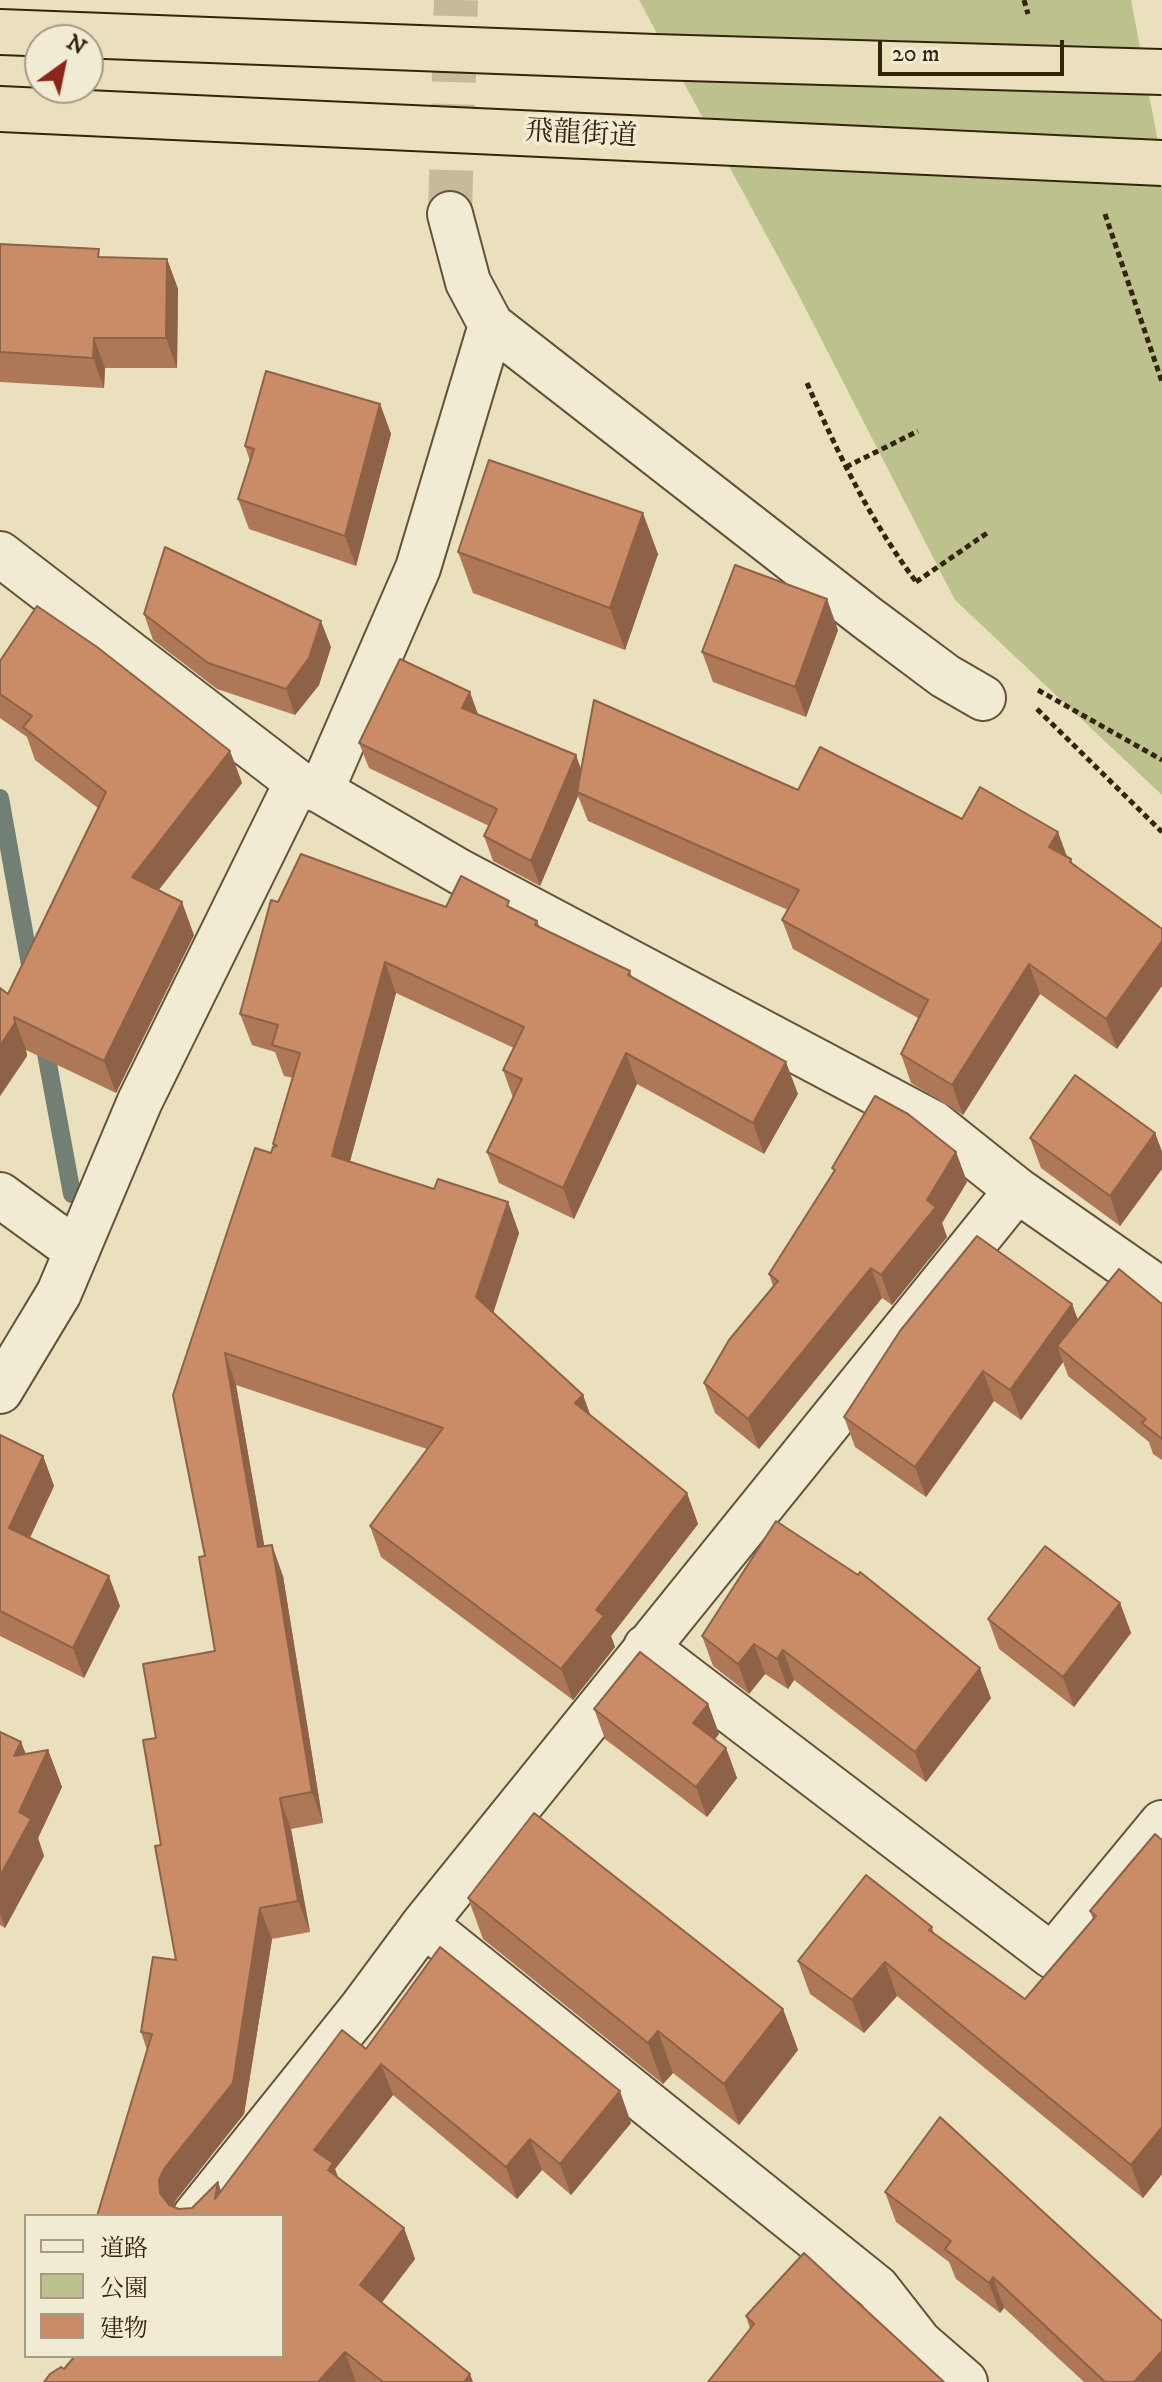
<!DOCTYPE html>
<html>
<head>
<meta charset="utf-8">
<style>
	body { margin:0 }
	#map { position:relative; width:1162px; height:2382px; overflow:hidden; background:#ebe0bd; font-family:"IM FELL DW Pica","Noto Serif JP",serif }
	canvas { display:block }
	.legend { position:absolute; left:24px; top:2214px; width:260px; height:144px; box-sizing:border-box; background:#f2ebd4; border:2px solid #a69b85; margin:0; padding:10px 14px; list-style:none; font-size:24px; color:#34240e }
	.legend li { display:flex; align-items:center; gap:16px; height:40px }
	.legend b { width:40px; border:2px solid #a69b85 }
	.north { position:absolute; left:24px; top:24px; width:80px; height:80px; box-sizing:border-box; background:#f2ebd4; border:2px solid #a69b85; border-radius:50%; rotate:33deg; font-size:22px; font-weight:700; line-height:32px; text-align:center; color:#34240e }
	.north::after { content:''; display:block; margin:auto; width:28px; height:36px; background:#8f2418; clip-path:polygon(50% 0,100% 100%,50% 72%,0 100%) }
	.scale { position:absolute; left:878px; top:40px; width:186px; height:36px; box-sizing:border-box; border:4px solid #34240e; border-top:0; padding-left:10px; font-size:24px; line-height:28px; white-space:nowrap; color:#34240e; -webkit-text-stroke:6px #f2ebd4; paint-order:stroke }
</style>
</head>
<body>
<div id="map">
<canvas width="1162" height="2382"></canvas>
<ul class="legend">
<li><b style="height:10px;background:#f2ebd4"></b>道路</li>
<li><b style="height:22px;background:#bcc18d"></b>公園</li>
<li><b style="height:22px;background:#ca8c66"></b>建物</li>
</ul>
<div class="north">N</div>
<div class="scale">20 m</div>
</div>
<script>
const ctx = document.querySelector('canvas').getContext('2d');
ctx.lineJoin = 'round';
function fill(path, color) {
  ctx.fillStyle = color;
  ctx.fill(path, 'evenodd');
}
function stroke(path, color, width, dash) {
  ctx.strokeStyle = color;
  ctx.lineWidth = width;
  ctx.lineCap = dash ? 'butt' : 'round';
  ctx.setLineDash(dash || []);
  ctx.stroke(path);
}
function write(font, color, halo, rows, align = 'center') {
  ctx.font = font + ' "IM FELL DW Pica","Noto Serif JP",serif';
  ctx.lineWidth = 7;
  ctx.setLineDash([]);
  ctx.textBaseline = 'middle';
  ctx.strokeStyle = halo;
  ctx.fillStyle = color;
  for (const [text, x, y, turn = 0] of rows) {
    ctx.save();
    ctx.translate(x, y);
    ctx.rotate((+turn || 0) * Math.PI / 180);
    ctx.textAlign = isNaN(turn) ? turn : align;
    if (halo) ctx.strokeText(text, 0, 0);
    ctx.fillText(text, 0, 0);
    ctx.restore();
  }
}
fill(new Path2D(`
	M 639,0 L 1131,0 L 1162,163 L 1162,795 L 955,600 L 795,288 Z`), '#bcc18d');
stroke(new Path2D(`
	M 0,798 L 32,976
	M 43,1037 L 72,1194`), '#717f74', 18);
stroke(new Path2D(`
	M 450,214 L 456,0`), '#c6ba9a', 44, [44, 22]);
const minor = new Path2D(`
	M 450,214 L 468,282 L 491,325 L 866,617 L 945,676 L 983,698
	M 0,554 L 297,782 L 321,791 L 460,872 L 933,1123 L 1017,1190 L 1162,1291
	M 321,791 L 418,568 L 491,325
	M 0,1195 L 77,1251
	M 0,1391 L 59,1293 L 140,1101 L 297,782
	M 646,1647 L 1052,1956 L 1162,1823
	M 424,1924 L 877,2288 L 920,2343 L 965,2382
	M 195,2216 L 361,2009 L 424,1924 L 1017,1190`);
const highway = new Path2D(`
	M 0,32 L 654,57
	M 0,109 L 714,142`);
stroke(minor, '#62533a', 48);
stroke(highway, '#34240e', 48);
stroke(new Path2D(`
	M 1024,0 L 1028,14
	M 1105,214 L 1162,382
	M 807,383 C 838,454 871,522 917,583
	M 846,467 L 918,431
	M 916,582 L 990,531
	M 1038,690 L 1162,760
	M 1037,709 L 1162,832`), '#34240e', 5, [6, 4]);
stroke(minor, '#f2ebd4', 44);
stroke(highway, '#ebe0bd', 44);
const highwayBridge = new Path2D(`
	M 654,57 L 1162,72
	M 714,142 L 1162,163`);
stroke(highwayBridge, '#34240e', 48, []);
stroke(highwayBridge, '#ebe0bd', 44);
fill(new Path2D(`
	M 0,244 L 101,257 L 167,259 L 178,289 L 177,368 L 105,368 L 104,388 L 0,382 Z
	M 380,404 L 391,434 L 356,566 L 249,529 L 238,499 L 250,461 L 245,446 Z
	M 458,552 L 658,554 L 625,650 L 473,593 Z
	M 144,614 L 331,647 L 319,685 L 295,715 L 217,689 L 153,640 Z
	M 838,630 L 806,717 L 713,682 L 702,652 Z
	M 0,661 L 230,751 L 242,783 L 158,891 L 194,935 L 116,1093 L 26,1050 L 27,1056 L 0,1096 L 8,994 L 98,808 L 35,760 L 27,737 L 0,718 Z
	M 359,743 L 581,769 L 798,790 L 962,819 L 1067,857 L 1071,859 L 1073,864 L 1117,1049 L 1040,994 L 963,1115 L 911,1083 L 901,1054 L 918,1018 L 793,949 L 782,920 L 788,910 L 588,821 L 578,796 L 540,886 L 493,861 L 484,836 L 489,826 L 369,768 Z
	M 278,902 L 512,909 L 537,921 L 540,927 L 630,971 L 632,977 L 798,1094 L 764,1154 L 637,1084 L 574,1219 L 499,1183 L 487,1152 L 513,1098 L 503,1070 L 514,1048 L 396,993 L 350,1161 L 434,1189 L 508,1202 L 519,1233 L 493,1313 L 583,1395 L 590,1414 L 687,1493 L 698,1524 L 611,1636 L 615,1647 L 573,1700 L 381,1557 L 370,1526 L 427,1449 L 236,1385 L 264,1546 L 283,1576 L 323,1823 L 291,1829 L 310,1932 L 272,1939 L 244,2114 L 176,2200 L 173,2207 L 179,2209 L 192,2208 L 221,2191 L 366,2049 L 631,2123 L 571,2195 L 542,2170 L 517,2199 L 393,2095 L 335,2169 L 338,2177 L 404,2228 L 415,2259 L 381,2303 L 473,2382 L 44,2382 L 64,2369 L 282,2356 L 97,2216 L 147,2050 L 141,2032 L 176,1960 L 161,1845 L 156,1738 L 215,1651 L 205,1556 L 173,1395 L 274,1146 L 273,1144 L 293,1078 L 284,1076 L 275,1052 L 252,1045 L 240,1014 Z
	M 1155,1133 L 1162,1152 L 1162,1169 L 1120,1226 L 1041,1168 L 1030,1138 Z
	M 956,1152 L 967,1182 L 942,1223 L 947,1237 L 892,1305 L 882,1298 L 759,1449 L 715,1413 L 704,1383 L 773,1286 L 769,1274 L 834,1172 L 832,1168 Z
	M 1072,1304 L 1078,1320 L 1162,1304 L 1162,1460 L 1153,1454 L 1149,1442 L 1068,1376 L 1063,1362 L 1021,1420 L 994,1401 L 926,1497 L 855,1447 L 844,1417 Z
	M 0,1435 L 43,1456 L 54,1486 L 30,1538 L 120,1606 L 84,1678 L 0,1636 Z
	M 776,1521 L 991,1698 L 926,1782 L 794,1680 L 788,1689 L 765,1674 L 749,1694 L 713,1666 L 702,1636 Z
	M 1120,1603 L 1131,1633 L 1074,1707 L 999,1649 L 988,1619 Z
	M 708,1704 L 719,1734 L 715,1739 L 726,1748 L 737,1778 L 707,1817 L 605,1739 L 594,1709 Z
	M 0,1732 L 21,1742 L 26,1754 L 48,1750 L 62,1787 L 38,1838 L 44,1856 L 5,1928 L 0,1925 Z
	M 1162,1840 L 1162,2174 L 1143,2198 L 897,1996 L 864,2033 L 810,1994 L 798,1961 L 932,1927 L 934,1934 L 1025,1999 L 1093,1919 L 1090,1911 Z
	M 468,1898 L 783,2009 L 798,2050 L 739,2125 L 673,2073 L 663,2084 L 483,1939 Z
	M 885,2192 L 1162,2382 L 1084,2382 L 1004,2308 L 1000,2313 L 956,2279 L 949,2262 L 896,2222 Z
	M 746,2316 L 944,2382 L 750,2329 Z`), '#ae7858');
fill(new Path2D(`
	M 167,259 L 178,289 L 177,368 L 166,338 Z
	M 94,338 L 105,368 L 104,388 L 93,358 Z
	M 380,404 L 391,434 L 356,566 L 345,536 Z
	M 643,513 L 658,554 L 625,650 L 610,608 Z
	M 827,599 L 838,630 L 806,717 L 795,687 Z
	M 321,621 L 331,647 L 319,685 L 295,715 L 286,689 Z
	M 470,692 L 479,717 L 462,708 Z
	M 230,751 L 242,783 L 143,910 L 132,877 Z
	M 576,755 L 585,780 L 577,792 L 578,796 L 540,886 L 531,861 Z
	M 1058,832 L 1069,862 L 1049,847 Z
	M 182,902 L 194,935 L 116,1093 L 104,1061 Z
	M 1162,941 L 1162,986 L 1117,1049 L 1106,1019 Z
	M 385,962 L 396,993 L 343,1187 L 332,1156 Z
	M 1029,964 L 1040,994 L 963,1115 L 952,1085 Z
	M 14,1017 L 26,1050 L 27,1056 L 0,1096 L 0,1046 Z
	M 626,1053 L 637,1084 L 574,1219 L 563,1188 Z
	M 786,1062 L 798,1094 L 764,1154 L 753,1123 Z
	M 1155,1133 L 1162,1152 L 1162,1169 L 1120,1226 L 1110,1196 Z
	M 956,1152 L 967,1182 L 942,1223 L 947,1237 L 892,1305 L 881,1275 Z
	M 508,1202 L 519,1233 L 488,1329 L 476,1297 Z
	M 871,1268 L 882,1298 L 759,1449 L 748,1419 Z
	M 1072,1304 L 1083,1334 L 1057,1346 L 1063,1362 L 1021,1420 L 1010,1390 Z
	M 225,1353 L 236,1385 L 270,1578 L 258,1547 Z
	M 983,1371 L 994,1401 L 926,1497 L 915,1467 Z
	M 583,1395 L 594,1426 L 575,1403 Z
	M 43,1456 L 54,1486 L 20,1558 L 9,1528 Z
	M 687,1493 L 698,1524 L 611,1636 L 615,1647 L 573,1700 L 561,1669 L 596,1610 Z
	M 272,1545 L 283,1576 L 323,1823 L 312,1792 Z
	M 109,1576 L 120,1606 L 84,1678 L 73,1648 Z
	M 1120,1603 L 1131,1633 L 1074,1707 L 1063,1677 Z
	M 754,1644 L 765,1674 L 749,1694 L 738,1664 Z
	M 783,1650 L 794,1680 L 788,1689 L 777,1659 Z
	M 980,1668 L 991,1698 L 926,1782 L 915,1752 Z
	M 708,1704 L 719,1734 L 704,1753 L 693,1723 Z
	M 21,1742 L 35,1779 L 14,1756 Z
	M 726,1748 L 737,1778 L 707,1817 L 696,1787 Z
	M 48,1750 L 62,1787 L 38,1838 L 44,1856 L 5,1928 L 0,1913 L 0,1876 L 19,1812 Z
	M 280,1798 L 291,1829 L 310,1932 L 298,1901 Z
	M 260,1908 L 272,1939 L 244,2114 L 176,2200 L 170,2211 L 160,2193 L 159,2180 Z
	M 885,1962 L 897,1996 L 864,2033 L 852,2000 Z
	M 783,2009 L 798,2050 L 739,2125 L 724,2084 Z
	M 658,2031 L 673,2073 L 663,2084 L 648,2043 Z
	M 381,2064 L 393,2095 L 335,2169 L 344,2194 L 314,2150 Z
	M 620,2091 L 631,2123 L 571,2195 L 560,2164 Z
	M 1162,2127 L 1162,2174 L 1143,2198 L 1131,2165 Z
	M 530,2139 L 542,2170 L 517,2199 L 506,2167 Z
	M 218,2182 L 229,2214 L 215,2199 Z
	M 404,2228 L 415,2259 L 371,2317 L 360,2285 Z
	M 993,2277 L 1004,2308 L 1000,2313 L 989,2283 Z
	M 1162,2351 L 1162,2382 L 1134,2382 Z
	M 345,2352 L 356,2382 L 318,2382 Z
	M 470,2374 L 473,2382 L 464,2382 Z`), '#8d6247');
const building = new Path2D(`
	M 0,244 L 99,249 L 98,257 L 167,259 L 166,338 L 94,338 L 93,358 L 0,352 Z
	M 266,371 L 380,404 L 345,536 L 238,499 L 254,449 L 245,446 Z
	M 489,460 L 643,513 L 610,608 L 458,552 Z
	M 165,547 L 321,621 L 309,658 L 286,689 L 208,663 L 144,614 Z
	M 735,565 L 827,599 L 795,687 L 702,652 Z
	M 37,606 L 97,647 L 230,751 L 132,877 L 182,902 L 104,1061 L 14,1017 L 15,1023 L 0,1046 L 0,988 L 8,994 L 106,792 L 23,727 L 32,716 L 0,694 L 0,661 Z
	M 400,659 L 470,692 L 462,708 L 576,755 L 531,861 L 484,836 L 497,809 L 359,743 Z
	M 594,700 L 798,790 L 820,747 L 962,819 L 980,787 L 1058,832 L 1049,847 L 1071,859 L 1070,862 L 1162,929 L 1162,941 L 1106,1019 L 1029,964 L 952,1085 L 901,1054 L 928,1000 L 782,920 L 799,890 L 577,792 Z
	M 301,854 L 446,907 L 461,876 L 509,901 L 507,906 L 537,921 L 535,925 L 630,971 L 628,975 L 786,1062 L 753,1123 L 626,1053 L 563,1188 L 487,1152 L 522,1079 L 503,1070 L 524,1027 L 385,962 L 332,1156 L 434,1189 L 438,1179 L 508,1202 L 476,1297 L 583,1395 L 575,1403 L 687,1493 L 596,1610 L 604,1616 L 561,1669 L 370,1526 L 443,1428 L 225,1353 L 258,1547 L 272,1545 L 312,1792 L 280,1798 L 298,1901 L 260,1908 L 233,2083 L 164,2169 L 159,2180 L 160,2193 L 169,2205 L 179,2209 L 192,2208 L 218,2182 L 215,2199 L 342,2030 L 366,2049 L 440,1947 L 620,2091 L 560,2164 L 530,2139 L 506,2167 L 381,2064 L 314,2150 L 333,2163 L 328,2170 L 404,2228 L 360,2285 L 470,2374 L 464,2382 L 383,2382 L 345,2352 L 318,2382 L 44,2382 L 50,2374 L 61,2367 L 64,2369 L 75,2356 L 282,2356 L 282,2216 L 97,2216 L 152,2034 L 141,2032 L 153,1957 L 176,1960 L 155,1846 L 161,1845 L 143,1740 L 156,1738 L 143,1664 L 215,1651 L 199,1557 L 205,1556 L 173,1395 L 255,1148 L 271,1153 L 273,1147 L 277,1146 L 273,1144 L 300,1053 L 272,1045 L 278,1025 L 240,1014 L 271,900 L 278,902 Z
	M 1075,1075 L 1155,1133 L 1110,1196 L 1030,1138 Z
	M 875,1096 L 908,1114 L 956,1152 L 927,1200 L 936,1207 L 881,1275 L 871,1268 L 748,1419 L 704,1383 L 729,1340 L 778,1281 L 769,1274 L 835,1170 L 832,1168 Z
	M 977,1236 L 1072,1304 L 1010,1390 L 983,1371 L 915,1467 L 844,1417 L 900,1331 Z
	M 1119,1269 L 1162,1304 L 1162,1439 L 1142,1423 L 1146,1419 L 1057,1346 Z
	M 0,1435 L 43,1456 L 9,1528 L 109,1576 L 73,1648 L 0,1611 Z
	M 776,1521 L 858,1575 L 860,1572 L 980,1668 L 915,1752 L 783,1650 L 777,1659 L 754,1644 L 738,1664 L 702,1636 Z
	M 1045,1546 L 1120,1603 L 1063,1677 L 988,1619 Z
	M 640,1652 L 708,1704 L 693,1723 L 726,1748 L 696,1787 L 594,1709 Z
	M 0,1732 L 21,1742 L 14,1756 L 48,1750 L 19,1812 L 31,1819 L 0,1876 Z
	M 534,1813 L 783,2009 L 724,2084 L 658,2031 L 648,2043 L 468,1898 Z
	M 1155,1834 L 1162,1840 L 1162,2127 L 1131,2165 L 885,1962 L 852,2000 L 798,1961 L 866,1875 L 932,1927 L 929,1930 L 1025,1999 L 1096,1916 L 1090,1911 Z
	M 940,2117 L 1162,2321 L 1162,2351 L 1134,2382 L 1105,2382 L 993,2277 L 989,2283 L 945,2249 L 951,2241 L 885,2192 Z
	M 804,2253 L 944,2382 L 708,2382 L 754,2324 L 746,2316 Z`);
fill(building, '#ca8c66');
stroke(building, '#8d6247', 2);
write('28px', '#34240e', '#f2ebd4', [
	["飛龍街道",581,136,3]
]);
</script>
</body>
</html>
